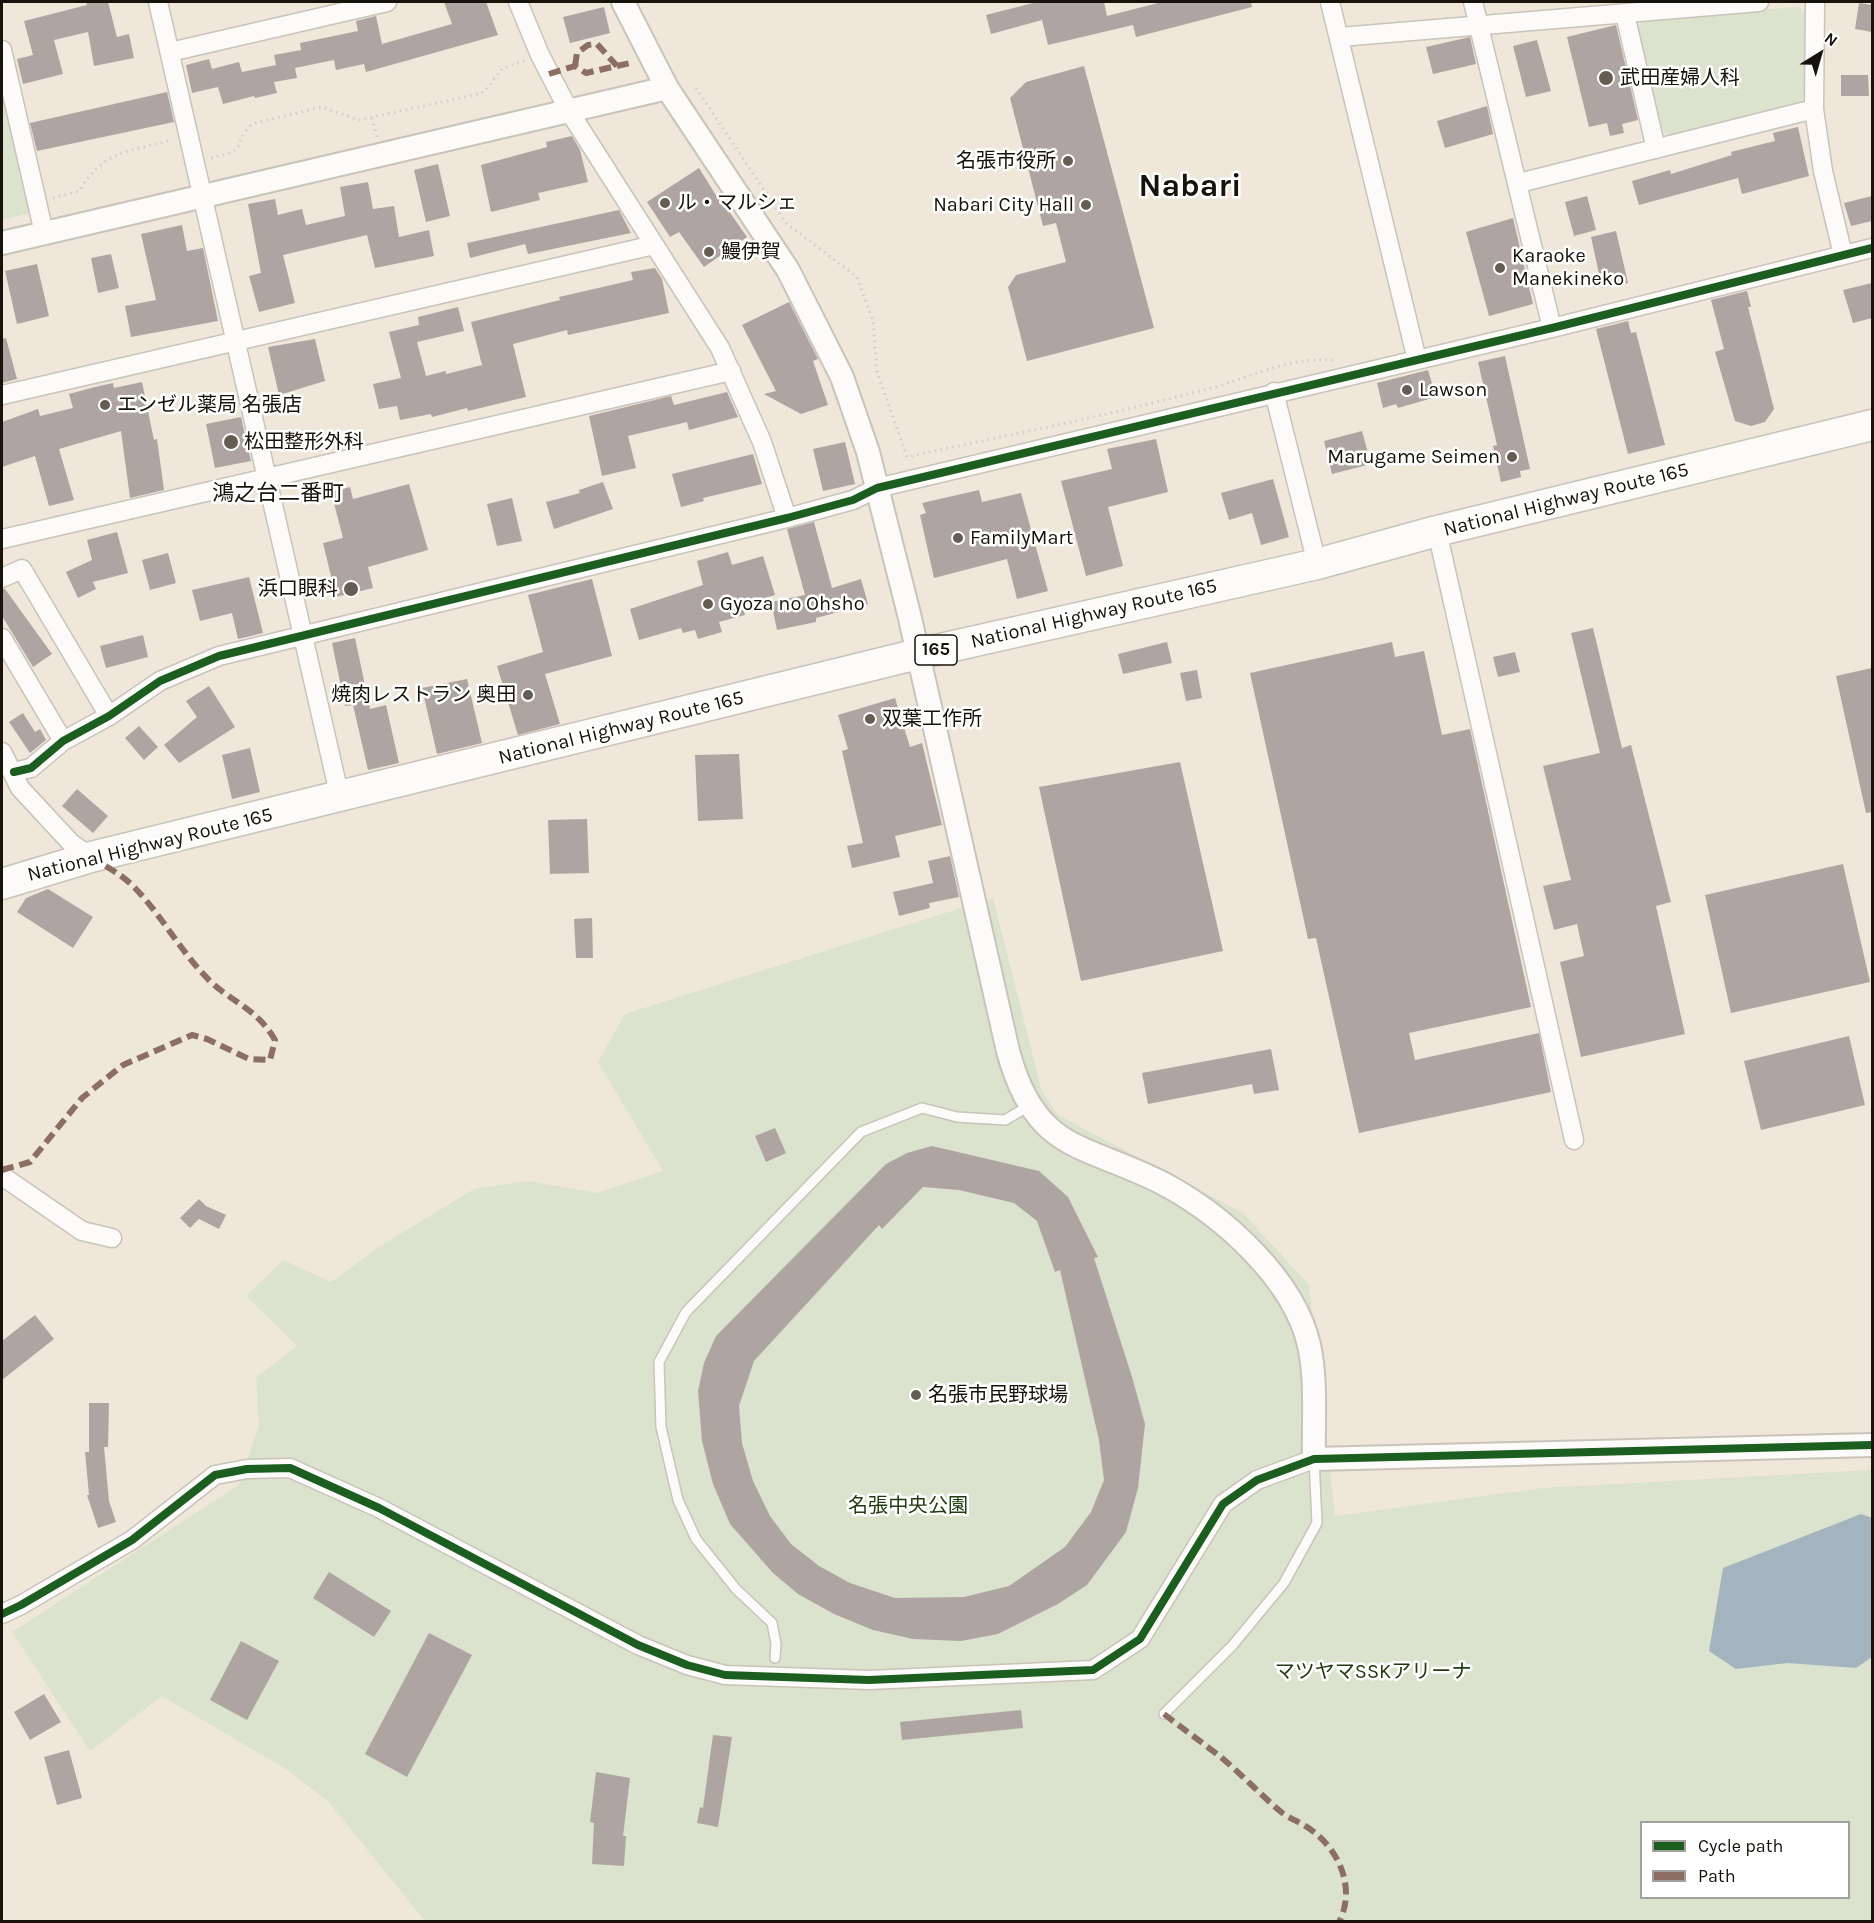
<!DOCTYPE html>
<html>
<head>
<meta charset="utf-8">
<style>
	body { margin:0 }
	#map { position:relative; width:1874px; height:1923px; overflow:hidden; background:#efe7da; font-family:Karla,sans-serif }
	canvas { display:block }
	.frame { position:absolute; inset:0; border:3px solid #17120a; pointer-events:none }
	.legend { position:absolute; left:1640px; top:1821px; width:210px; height:78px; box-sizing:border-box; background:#fff; border:2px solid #a2a09d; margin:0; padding:8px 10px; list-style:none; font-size:18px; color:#17120a }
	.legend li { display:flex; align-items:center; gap:12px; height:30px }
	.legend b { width:30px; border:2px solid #a2a09d }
	.north { position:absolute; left:1790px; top:24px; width:60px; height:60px; -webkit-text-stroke:4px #fff; paint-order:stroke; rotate:37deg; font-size:16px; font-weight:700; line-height:24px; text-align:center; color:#17120a }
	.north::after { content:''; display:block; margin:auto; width:21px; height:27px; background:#17120a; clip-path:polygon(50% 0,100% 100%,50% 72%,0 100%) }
</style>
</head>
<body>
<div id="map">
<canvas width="1874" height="1923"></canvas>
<div class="frame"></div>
<ul class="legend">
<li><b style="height:8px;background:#1b5e20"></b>Cycle path</li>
<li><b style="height:8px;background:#8d6e63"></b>Path</li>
</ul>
<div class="north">N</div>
</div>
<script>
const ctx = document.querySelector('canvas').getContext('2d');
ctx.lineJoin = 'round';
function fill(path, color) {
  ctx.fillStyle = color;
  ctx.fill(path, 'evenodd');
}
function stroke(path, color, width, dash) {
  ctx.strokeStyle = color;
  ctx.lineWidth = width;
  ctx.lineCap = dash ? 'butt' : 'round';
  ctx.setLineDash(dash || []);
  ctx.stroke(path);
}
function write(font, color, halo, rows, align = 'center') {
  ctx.font = font + ' Karla,"Noto Sans JP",sans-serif';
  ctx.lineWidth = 5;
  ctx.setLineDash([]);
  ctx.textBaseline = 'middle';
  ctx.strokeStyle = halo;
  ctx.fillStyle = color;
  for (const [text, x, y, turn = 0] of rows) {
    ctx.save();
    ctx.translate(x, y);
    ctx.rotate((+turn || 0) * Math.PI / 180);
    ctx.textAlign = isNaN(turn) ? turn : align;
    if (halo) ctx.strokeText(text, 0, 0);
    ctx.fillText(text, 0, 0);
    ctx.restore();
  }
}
fill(new Path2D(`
	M 1799,7 L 1807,16 L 1806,93 L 1798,105 L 1672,138 L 1660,128 L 1636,30 L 1644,19 Z
	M 2,91 L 30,213 L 2,220 Z
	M 993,898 L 1042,1092 L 1058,1115 L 1243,1213 L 1309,1285 L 1335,1516 L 1543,1488 L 1872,1470 L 1872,1921 L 425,1921 L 328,1801 L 286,1769 L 162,1696 L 90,1751 L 12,1632 L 239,1485 L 259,1425 L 256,1378 L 297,1346 L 246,1296 L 283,1260 L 331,1282 L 384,1244 L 474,1189 L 527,1181 L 597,1193 L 663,1171 L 598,1062 L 625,1014 ZM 1642,1822 L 1848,1822 L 1848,1898 L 1642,1898 Z`), '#dbe2cd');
fill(new Path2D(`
	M 1861,1514 L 1872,1518 L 1872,1657 L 1856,1668 L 1787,1663 L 1736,1669 L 1709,1651 L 1723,1568 Z`), '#a3b4bf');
fill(new Path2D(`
	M 86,2 L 108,2 L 117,37 L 129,34 L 134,58 L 94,66 L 88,32 L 54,40 L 63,74 L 23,84 L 17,59 L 33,55 L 24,21 L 87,5 Z
	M 444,2 L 486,2 L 498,35 L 366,72 L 364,64 L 336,70 L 334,60 L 295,68 L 297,78 L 274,82 L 277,93 L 255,98 L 254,96 L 223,104 L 218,87 L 192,93 L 186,65 L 209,59 L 212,69 L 239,62 L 242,72 L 276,65 L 274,55 L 301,50 L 300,43 L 358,31 L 356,21 L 376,16 L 382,44 L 452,24 Z
	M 1037,2 L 1104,2 L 1107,16 L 1162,2 L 1251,2 L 1252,7 L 1136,37 L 1133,25 L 1048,45 L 1042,20 L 991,34 L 986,15 Z
	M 1859,3 L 1872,5 L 1872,32 L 1855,29 Z
	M 604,7 L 610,33 L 570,43 L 563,17 Z
	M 1616,25 L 1638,120 L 1622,124 L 1624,133 L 1610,136 L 1607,123 L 1589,127 L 1567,37 Z
	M 1470,37 L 1476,64 L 1433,74 L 1426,47 Z
	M 1537,40 L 1551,91 L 1526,97 L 1513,46 Z
	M 1084,66 L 1154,328 L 1027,361 L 1008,287 L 1016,275 L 1066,262 L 1056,223 L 1043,226 L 1010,98 L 1026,82 Z
	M 1841,75 L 1868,75 L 1869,96 L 1841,96 Z
	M 167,92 L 174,122 L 37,151 L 30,123 Z
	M 1487,106 L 1493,134 L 1445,148 L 1437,121 Z
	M 1798,127 L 1809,176 L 1742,194 L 1738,178 L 1639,205 L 1632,181 L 1670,170 L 1671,174 L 1732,155 L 1731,152 L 1775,141 L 1773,133 Z
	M 572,136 L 580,150 L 588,182 L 538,193 L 540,200 L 491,212 L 481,165 L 547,147 L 546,142 Z
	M 438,164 L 450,216 L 426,222 L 414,170 Z
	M 699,168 L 724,208 L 726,207 L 747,237 L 704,267 L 679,232 L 670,237 L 647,202 Z
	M 368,182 L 373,209 L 394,206 L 399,237 L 429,230 L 434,256 L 375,268 L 367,235 L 283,255 L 295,303 L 259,312 L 249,276 L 261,273 L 248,204 L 275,199 L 278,215 L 302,209 L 306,225 L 345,216 L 340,187 Z
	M 1587,196 L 1596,230 L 1574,236 L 1565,202 Z
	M 1872,196 L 1872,221 L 1851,226 L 1844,203 Z
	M 619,210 L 631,233 L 528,254 L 525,244 L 470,258 L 467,243 Z
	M 1513,218 L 1533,304 L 1489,316 L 1466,232 Z
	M 182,225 L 187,251 L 203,248 L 218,321 L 131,337 L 125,306 L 156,300 L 141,234 Z
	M 1616,231 L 1628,283 L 1602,288 L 1591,237 Z
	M 111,254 L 119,288 L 98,293 L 91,258 Z
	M 37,264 L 49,316 L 17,324 L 5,271 Z
	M 655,268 L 662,279 L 669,313 L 568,335 L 567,330 L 513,344 L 526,397 L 468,411 L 467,408 L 432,417 L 431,414 L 400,420 L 397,406 L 379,409 L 373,384 L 401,378 L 389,332 L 419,325 L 418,317 L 458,307 L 464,331 L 417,342 L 426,376 L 446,371 L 446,374 L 482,365 L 471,322 L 560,300 L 559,297 L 633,280 L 631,272 Z
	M 1872,283 L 1872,318 L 1853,323 L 1843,290 Z
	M 1747,291 L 1751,307 L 1748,307 L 1774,409 L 1765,422 L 1751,426 L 1735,421 L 1715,352 L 1724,349 L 1711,300 Z
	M 789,302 L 818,359 L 813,361 L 828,405 L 801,414 L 764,394 L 776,391 L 742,325 Z
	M 1628,321 L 1631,333 L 1636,332 L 1665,445 L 1628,454 L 1596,329 Z
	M 6,338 L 17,379 L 2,383 L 2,339 Z
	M 315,339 L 325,381 L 279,395 L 268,347 Z
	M 1505,356 L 1530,469 L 1520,471 L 1521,477 L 1501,482 L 1493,446 L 1497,445 L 1478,362 Z
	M 1428,370 L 1436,397 L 1398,408 L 1396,404 L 1383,408 L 1377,383 Z
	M 142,382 L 154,440 L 157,439 L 164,490 L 130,498 L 121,431 L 59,449 L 74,500 L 49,506 L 35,456 L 2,467 L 2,422 L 38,409 L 40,416 L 73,408 L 69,394 L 95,387 L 113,383 L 114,388 Z
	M 727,392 L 738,417 L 689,430 L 687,422 L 628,436 L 636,468 L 602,476 L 589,416 L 671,396 L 674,405 Z
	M 241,417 L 251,461 L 215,468 L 206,424 Z
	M 1362,431 L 1371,464 L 1332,474 L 1324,441 Z
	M 1156,439 L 1168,492 L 1108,507 L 1123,566 L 1086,576 L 1061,481 L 1112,469 L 1107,449 Z
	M 845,442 L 855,484 L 823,491 L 813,449 Z
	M 753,454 L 762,484 L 703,498 L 704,501 L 681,507 L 672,474 Z
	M 1273,479 L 1289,537 L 1261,545 L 1252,513 L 1229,520 L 1221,493 Z
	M 603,482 L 613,509 L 554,529 L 546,502 L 580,493 L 579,490 Z
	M 409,484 L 428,550 L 368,567 L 373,588 L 336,597 L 323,543 L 343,538 L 331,492 L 350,487 L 353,499 Z
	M 979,490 L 982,502 L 1021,493 L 1048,591 L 1017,599 L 1007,559 L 934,578 L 920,515 L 926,513 L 922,503 Z
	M 512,498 L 522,541 L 497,546 L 487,504 Z
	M 814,522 L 832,588 L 861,579 L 868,604 L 816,618 L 816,622 L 777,630 L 771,602 L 805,595 L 787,529 Z
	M 117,532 L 128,573 L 93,582 L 96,589 L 78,598 L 66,572 L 92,560 L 87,540 Z
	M 728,552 L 732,565 L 763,556 L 775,595 L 742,605 L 745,615 L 719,622 L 722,632 L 698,639 L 695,630 L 683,633 L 681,628 L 639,640 L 630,609 L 703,585 L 697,561 Z
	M 168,553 L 176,583 L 150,590 L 142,560 Z
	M 249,577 L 263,633 L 238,639 L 232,613 L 200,621 L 192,590 Z
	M 592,579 L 612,656 L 545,674 L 560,724 L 518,735 L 497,666 L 543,652 L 528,595 Z
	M 2,589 L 5,589 L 52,654 L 33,667 L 2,616 Z
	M 1593,628 L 1622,748 L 1631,745 L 1671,902 L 1656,906 L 1685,1034 L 1581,1057 L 1560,962 L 1584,956 L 1577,924 L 1554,930 L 1543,886 L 1571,880 L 1543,766 L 1600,753 L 1571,633 Z
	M 143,635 L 148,657 L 106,668 L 100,646 Z
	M 355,638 L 370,709 L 386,705 L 399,763 L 368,770 L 353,705 L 345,706 L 332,643 Z
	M 1167,642 L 1172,663 L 1123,674 L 1118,654 Z
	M 1392,642 L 1395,657 L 1424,651 L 1442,735 L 1470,729 L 1531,1007 L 1409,1033 L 1415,1060 L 1539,1033 L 1551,1092 L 1359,1133 L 1316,938 L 1308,939 L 1250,673 Z
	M 1515,652 L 1520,672 L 1498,677 L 1493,657 Z
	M 1872,668 L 1872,812 L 1866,813 L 1836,676 Z
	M 1197,670 L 1202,698 L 1186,701 L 1180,673 Z
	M 467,679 L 482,743 L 437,754 L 422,688 Z
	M 209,686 L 235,727 L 179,763 L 164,745 L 197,717 L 186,701 Z
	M 895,698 L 910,747 L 922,743 L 942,825 L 895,836 L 900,857 L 852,868 L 847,846 L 863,843 L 842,751 L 848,749 L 838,715 Z
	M 23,713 L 35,732 L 40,729 L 46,740 L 30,753 L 9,722 Z
	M 139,726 L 158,747 L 144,760 L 125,738 Z
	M 250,748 L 260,792 L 232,799 L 222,755 Z
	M 739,754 L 743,819 L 698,821 L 695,755 Z
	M 1180,762 L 1223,951 L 1081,981 L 1039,787 Z
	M 77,789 L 108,816 L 93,833 L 62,806 Z
	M 587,819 L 589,873 L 550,874 L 548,820 Z
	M 950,856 L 959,897 L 929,903 L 930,908 L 899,916 L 893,892 L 933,883 L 928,861 Z
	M 1843,864 L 1870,982 L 1731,1013 L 1705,895 Z
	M 48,889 L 93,917 L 73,948 L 17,912 L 26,898 Z
	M 592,918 L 593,958 L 576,958 L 574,919 Z
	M 1849,1036 L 1865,1105 L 1761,1130 L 1744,1061 Z
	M 1271,1049 L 1279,1090 L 1254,1094 L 1252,1084 L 1148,1104 L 1142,1073 Z
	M 775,1128 L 786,1153 L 766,1162 L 755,1136 Z
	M 932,1146 L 1039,1171 L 1068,1197 L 1098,1257 L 1094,1258 L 1132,1377 L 1145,1424 L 1138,1488 L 1126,1532 L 1087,1585 L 1058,1604 L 998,1634 L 961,1641 L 913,1639 L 873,1630 L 834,1614 L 798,1594 L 773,1573 L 730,1524 L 713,1484 L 702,1441 L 698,1391 L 704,1363 L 716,1336 L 886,1164 L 907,1153 ZM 923,1187 L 959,1190 L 1014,1203 L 1037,1221 L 1055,1272 L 1060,1270 L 1099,1440 L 1104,1480 L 1091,1512 L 1065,1547 L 1009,1586 L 964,1597 L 895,1598 L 850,1583 L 819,1566 L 791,1544 L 770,1516 L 753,1481 L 742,1443 L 739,1406 L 754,1361 L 879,1225 L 882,1229 Z
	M 199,1199 L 206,1206 L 226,1215 L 219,1229 L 199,1219 L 190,1228 L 180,1218 Z
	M 35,1315 L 54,1339 L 2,1380 L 2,1341 Z
	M 89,1403 L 109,1403 L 108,1447 L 104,1447 L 109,1501 L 116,1522 L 98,1528 L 87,1495 L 89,1495 L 85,1452 L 89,1452 Z
	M 329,1572 L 391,1611 L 374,1637 L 313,1598 Z
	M 429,1633 L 472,1655 L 407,1777 L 365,1754 Z
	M 241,1641 L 279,1661 L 247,1720 L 210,1700 Z
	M 44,1694 L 61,1722 L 30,1740 L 14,1712 Z
	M 1021,1710 L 1023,1728 L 902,1740 L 900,1722 Z
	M 713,1735 L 732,1737 L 718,1827 L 697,1823 L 700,1807 L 703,1808 Z
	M 69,1750 L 82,1798 L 57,1805 L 44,1757 Z
	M 596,1772 L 630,1778 L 623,1836 L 626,1836 L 624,1866 L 592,1864 L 594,1823 L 590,1822 Z`), '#aea5a2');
const service = new Path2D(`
	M 775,1658 L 776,1644 L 772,1623 L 736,1589 L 696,1539 L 678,1500 L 661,1427 L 659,1362 L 686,1312 L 861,1132 L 922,1108 L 957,1117 L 1005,1120 L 1029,1106
	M 1164,1714 L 1232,1646 L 1284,1583 L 1317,1523 L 1314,1459`);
const minor = new Path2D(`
	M 158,2 L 340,798
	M 518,2 L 540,55 L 569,111 L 720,348 L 762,442 L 787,518
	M 1330,2 L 1417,360
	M 1473,2 L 1552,328
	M 1815,2 L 1814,109 L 1823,171 L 1843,255
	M 1625,14 L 1656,149
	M 1340,37 L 1759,2
	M 2,50 L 44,233
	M 170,52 L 387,2
	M 1519,183 L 1814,109
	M 1274,392 L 1317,564
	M 2,395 L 654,245
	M 1437,531 L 1574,1140
	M 2,539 L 731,371
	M 2,578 L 22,569 L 109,716
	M 2,638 L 63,741
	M 2,752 L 20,788 L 71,843 L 91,857
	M 14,772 L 31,768 L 63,741 L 109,716 L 160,681 L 219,656 L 787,518 L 853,500 L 877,488 L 1552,328 L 1872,248
	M 2,1176 L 82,1231 L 112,1238
	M 2,1614 L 21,1605 L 132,1540 L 215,1475 L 247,1469 L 290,1468 L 379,1508 L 638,1645 L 687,1665 L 725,1675 L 869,1680 L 1093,1670 L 1140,1639 L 1223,1504 L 1257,1480 L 1314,1459`);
const tertiary = new Path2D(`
	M 623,2 L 667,88 L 788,270 L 842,377 L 868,452 L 909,614 L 1008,1051 C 1036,1155 1086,1143 1166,1185 C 1223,1216 1294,1279 1309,1345 C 1317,1381 1313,1422 1314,1459 L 1872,1445
	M 2,243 L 667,88`);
const trunk = new Path2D(`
	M 2,884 L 91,857 L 918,654 L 1317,564 L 1437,531 L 1872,425`);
stroke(service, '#c9c3b9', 12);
stroke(minor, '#c9c3b9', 21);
stroke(tertiary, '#c9c3b9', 26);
stroke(trunk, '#c9c3b9', 33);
stroke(new Path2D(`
	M 696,88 L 786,223 L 857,277 L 873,321 L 877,372 L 907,457 C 1008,435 1111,415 1211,388 C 1257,376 1285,357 1335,360
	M 372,118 L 377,137
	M 211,158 C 254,148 229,146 252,124 L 321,107 L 359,120 L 474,95 L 484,92 L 502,69 L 525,60
	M 53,198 L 79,191 C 106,149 125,153 171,140`), '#cfcdc8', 3, [1.5, 4.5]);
stroke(service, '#fdfbf9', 9);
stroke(minor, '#fdfbf9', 18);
stroke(tertiary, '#fdfbf9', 22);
stroke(trunk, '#fdfbf9', 30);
stroke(new Path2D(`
	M 575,66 L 577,53 L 588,45 L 597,44 L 617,66
	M 549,74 L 575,66 L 586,73 L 630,63
	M 2,1170 L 30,1162 L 82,1098 L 123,1065 L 192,1035 L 207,1039 L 249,1059 L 270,1060 L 275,1040 C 257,1009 235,1004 211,982 C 181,953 162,915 133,886 C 121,874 105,866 91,857
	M 1164,1714 C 1183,1729 1203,1743 1222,1758 C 1242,1775 1260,1794 1280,1811 C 1288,1818 1298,1821 1307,1827 C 1338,1847 1357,1887 1339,1922`), '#8d6e63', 6, [12, 6]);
stroke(new Path2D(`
	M 14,772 L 31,768 L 63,741 L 109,716 L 160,681 L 219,656 L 787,518 L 853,500 L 877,488 L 1552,328 L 1872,248
	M 2,1614 L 21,1605 L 132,1540 L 215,1475 L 247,1469 L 290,1468 L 379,1508 L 638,1645 L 687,1665 L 725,1675 L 869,1680 L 1093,1670 L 1140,1639 L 1223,1504 L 1257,1480 L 1314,1459 L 1872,1445`), '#1b5e20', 8);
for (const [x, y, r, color] of [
	[1606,78,8,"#635d53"],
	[1068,161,6,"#635d53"],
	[665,203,6,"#635d53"],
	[1086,205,6,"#635d53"],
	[709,252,6,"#635d53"],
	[1500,268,6,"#635d53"],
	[1407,390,6,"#635d53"],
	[105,405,6,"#635d53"],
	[231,442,8,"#635d53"],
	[1512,457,6,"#635d53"],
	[958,538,6,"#635d53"],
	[351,589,8,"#635d53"],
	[708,604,6,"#635d53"],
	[528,695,6,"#635d53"],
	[870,719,6,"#635d53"],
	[916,1395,6,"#635d53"]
]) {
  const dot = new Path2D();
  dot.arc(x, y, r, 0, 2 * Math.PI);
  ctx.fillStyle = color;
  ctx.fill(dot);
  stroke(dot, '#fff', 2);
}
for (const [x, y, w] of [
	[936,650,42]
]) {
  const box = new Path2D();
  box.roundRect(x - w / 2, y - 15, w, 30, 4.5);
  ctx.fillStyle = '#fff';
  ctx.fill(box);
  stroke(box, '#17120a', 1.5);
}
write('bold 18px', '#17120a', null, [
	["165",936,650]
]);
write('20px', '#17120a', '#fff', [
	["武田産婦人科",1620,78],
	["名張市役所",1056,161,"right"],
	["ル・マルシェ",677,203],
	["Nabari City Hall",1074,205,"right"],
	["鰻伊賀",721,252],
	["Karaoke",1512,256],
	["Manekineko",1512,279],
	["Lawson",1419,390],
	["エンゼル薬局 名張店",117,405],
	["松田整形外科",244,442],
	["Marugame Seimen",1500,457,"right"],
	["FamilyMart",970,538],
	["浜口眼科",338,589,"right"],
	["Gyoza no Ohsho",720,604],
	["焼肉レストラン 奥田",516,695,"right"],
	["双葉工作所",882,719],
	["名張市民野球場",928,1395]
], 'left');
write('20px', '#17120a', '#fff', [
	["National Highway Route 165",1566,500,-14],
	["National Highway Route 165",1094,614,-13],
	["National Highway Route 165",621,728,-14],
	["National Highway Route 165",150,845,-14]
]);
write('20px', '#223c11', '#fff', [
	["名張中央公園",908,1506],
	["マツヤマSSKアリーナ",1373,1672]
]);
write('22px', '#17120a', '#fff', [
	["鴻之台二番町",278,494]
]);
write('bold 32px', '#17120a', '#fff', [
	["Nabari",1190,187]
]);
</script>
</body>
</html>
